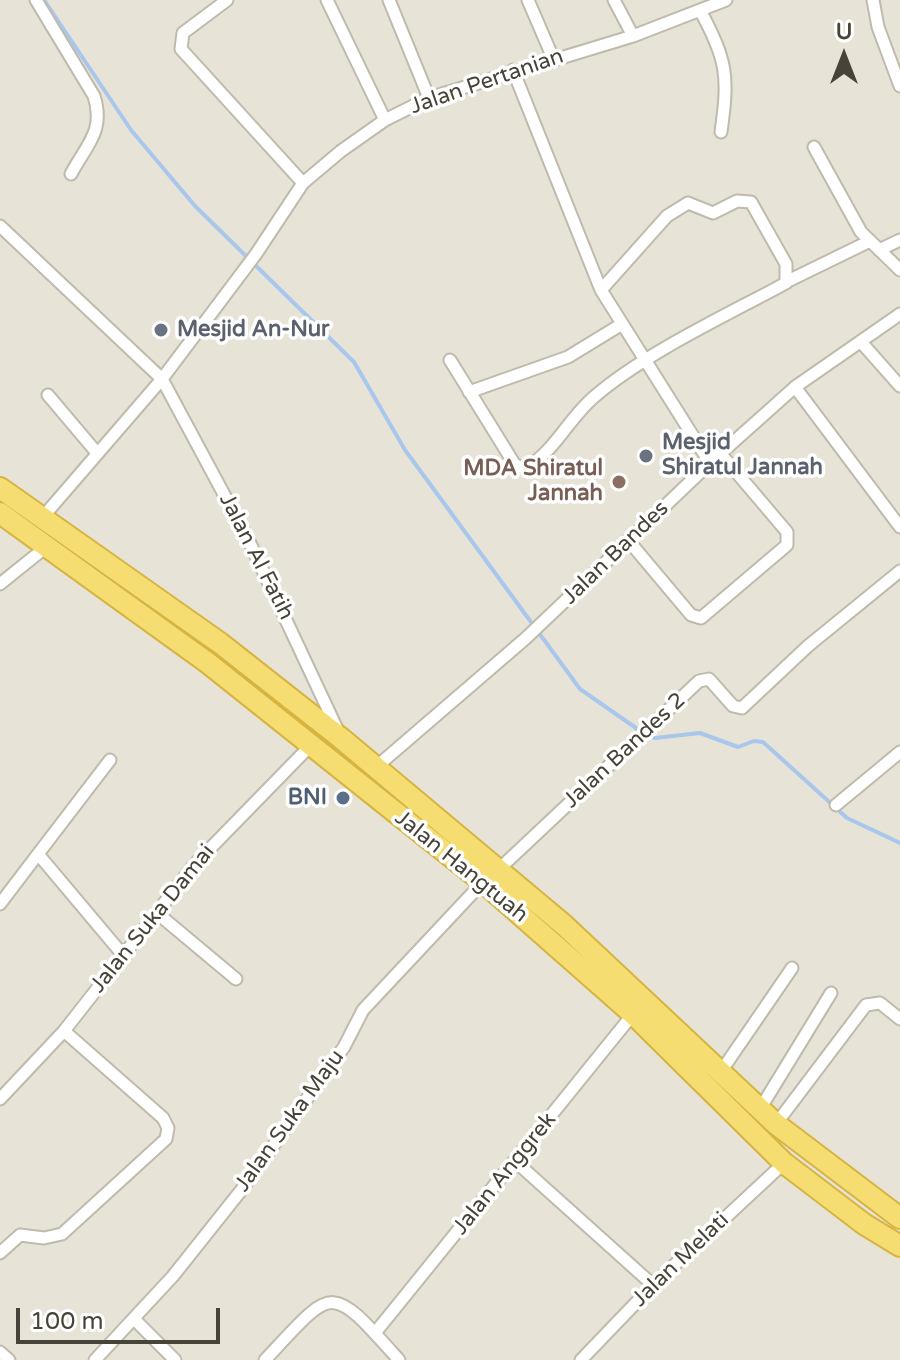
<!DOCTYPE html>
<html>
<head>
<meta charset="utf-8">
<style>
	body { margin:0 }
	#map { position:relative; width:900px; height:1360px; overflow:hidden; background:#f3f2e9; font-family:"Varela Round",sans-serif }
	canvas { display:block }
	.north { position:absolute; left:804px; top:16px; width:80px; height:80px; -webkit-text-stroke:6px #fff; paint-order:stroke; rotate:0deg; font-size:22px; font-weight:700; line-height:32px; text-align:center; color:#474338 }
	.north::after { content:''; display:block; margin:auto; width:28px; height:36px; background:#474338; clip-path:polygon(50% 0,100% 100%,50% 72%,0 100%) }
	.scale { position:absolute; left:16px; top:1308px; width:204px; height:36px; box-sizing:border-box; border:4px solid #474338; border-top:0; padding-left:10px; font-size:24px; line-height:28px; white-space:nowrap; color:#474338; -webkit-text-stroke:6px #fff; paint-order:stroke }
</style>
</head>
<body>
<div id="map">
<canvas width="900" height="1360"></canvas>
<div class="north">U</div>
<div class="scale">100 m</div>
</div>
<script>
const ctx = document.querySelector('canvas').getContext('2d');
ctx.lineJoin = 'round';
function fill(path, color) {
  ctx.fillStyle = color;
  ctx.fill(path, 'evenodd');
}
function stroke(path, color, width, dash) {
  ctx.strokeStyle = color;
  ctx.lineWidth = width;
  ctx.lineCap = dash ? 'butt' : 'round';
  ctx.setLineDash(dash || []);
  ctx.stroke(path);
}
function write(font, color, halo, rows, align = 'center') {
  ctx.font = font + ' "Varela Round",sans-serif';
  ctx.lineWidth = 7;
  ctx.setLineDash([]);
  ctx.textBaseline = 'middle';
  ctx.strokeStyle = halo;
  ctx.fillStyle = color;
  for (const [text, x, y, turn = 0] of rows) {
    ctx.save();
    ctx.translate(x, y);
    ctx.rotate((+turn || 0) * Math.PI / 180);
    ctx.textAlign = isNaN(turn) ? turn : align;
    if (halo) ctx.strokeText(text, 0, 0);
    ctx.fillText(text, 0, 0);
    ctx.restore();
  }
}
fill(new Path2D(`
	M 0,0 L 900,0 L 900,1360 L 0,1360 Z`), '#e7e4d7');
stroke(new Path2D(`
	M 44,0 L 131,130 L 195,206 L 354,362 L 405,450 L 580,689 L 646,735 L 655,738 L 700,733 L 738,747 L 754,741 L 763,742 L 847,818 L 900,843`), '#a9c7ec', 4);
const street = new Path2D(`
	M 36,0 L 94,96 C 105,131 87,144 71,174
	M 227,0 L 183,33 L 181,49 L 303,183
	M 327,0 L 385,120
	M 389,0 L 429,98
	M 528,0 L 553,58
	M 614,0 L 633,36
	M 873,0 L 878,27 L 900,86
	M 700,10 C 727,61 729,75 721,132
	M 513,70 L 601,290 L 710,463
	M 814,147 L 861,232 L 900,270
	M 0,226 L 162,379 L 249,541 L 338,731
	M 879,250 L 900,240
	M 788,281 L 870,241
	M 861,342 L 900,386
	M 450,360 L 515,465 L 526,468 C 555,451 569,418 594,397 C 645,353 727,315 786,283 L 786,264 L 751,202 L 737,201 L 713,213 L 688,203 L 667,216 L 601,290
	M 795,387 L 900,527
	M 469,392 L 568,357 L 622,324
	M 48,395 L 97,453
	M 42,518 L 162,379 L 256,254 L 303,183 L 341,151 L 385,120 L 429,98 L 633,36 L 726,0
	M 628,540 L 691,615 L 701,618 L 787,545 L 787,532 L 720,453
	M 0,584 L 46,547
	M 110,760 L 38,854 L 123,955
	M 375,768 L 526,638 L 710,463 L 795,387 L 900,314
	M 836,805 L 900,752
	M 497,871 L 699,681 L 709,679 L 733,706 L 742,708 L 808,646 L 900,571
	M 0,904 L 38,854
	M 157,913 L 236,979
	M 720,1073 L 792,968
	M 0,1099 L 64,1031 L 194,865 L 312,744
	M 760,1109 L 831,993
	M 776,1124 L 866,1005 L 880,1003 L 900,1019
	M 516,1162 L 653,1285
	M 0,1253 L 20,1235 L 44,1238 L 62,1234 L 166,1139 L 168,1128 L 163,1118 L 64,1031
	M 135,1320 L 175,1360
	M 375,1333 L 633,1014
	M 0,1352 L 9,1360
	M 95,1360 L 173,1276 L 243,1188 L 344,1047 L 363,1010 L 483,882
	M 265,1360 C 335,1285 329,1282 399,1360
	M 581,1360 L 653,1285 L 784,1163`);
const highway = new Path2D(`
	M 0,488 L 220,643 L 342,739 L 564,925 L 776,1124 L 900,1218
	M 0,513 L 208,663 L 483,882 L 633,1014 L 784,1163 L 864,1224 L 900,1246`);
stroke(street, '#bebbac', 15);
stroke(highway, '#d5b441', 24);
stroke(street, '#fff', 11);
stroke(highway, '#f6dd72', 20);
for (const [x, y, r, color] of [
	[161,330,8,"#6b7280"],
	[646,456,8,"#6b7280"],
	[619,482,8,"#8d6e63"],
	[343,798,8,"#5c6f8a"]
]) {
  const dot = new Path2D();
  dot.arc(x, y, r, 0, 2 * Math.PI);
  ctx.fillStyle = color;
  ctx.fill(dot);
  stroke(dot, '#fff', 3);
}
write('22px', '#474338', '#fff', [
	["Jalan Pertanian",487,82,-19],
	["Jalan Bandes",616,553,-44],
	["Jalan Al Fatih",256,557,63],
	["Jalan Bandes 2",625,751,-43],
	["Jalan Hangtuah",461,867,39],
	["Jalan Suka Damai",153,919,-51],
	["Jalan Suka Maju",290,1121,-54],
	["Jalan Anggrek",505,1174,-51],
	["Jalan Melati",681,1260,-44]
]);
write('bold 22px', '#5b616d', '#fff', [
	["Mesjid An-Nur",177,330],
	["Mesjid",662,443],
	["Shiratul Jannah",662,468]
], 'left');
write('bold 22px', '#785e54', '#fff', [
	["MDA Shiratul",603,469],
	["Jannah",603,494]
], 'right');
write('bold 22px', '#4e5e75', '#fff', [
	["BNI",327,798]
], 'right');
</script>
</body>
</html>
